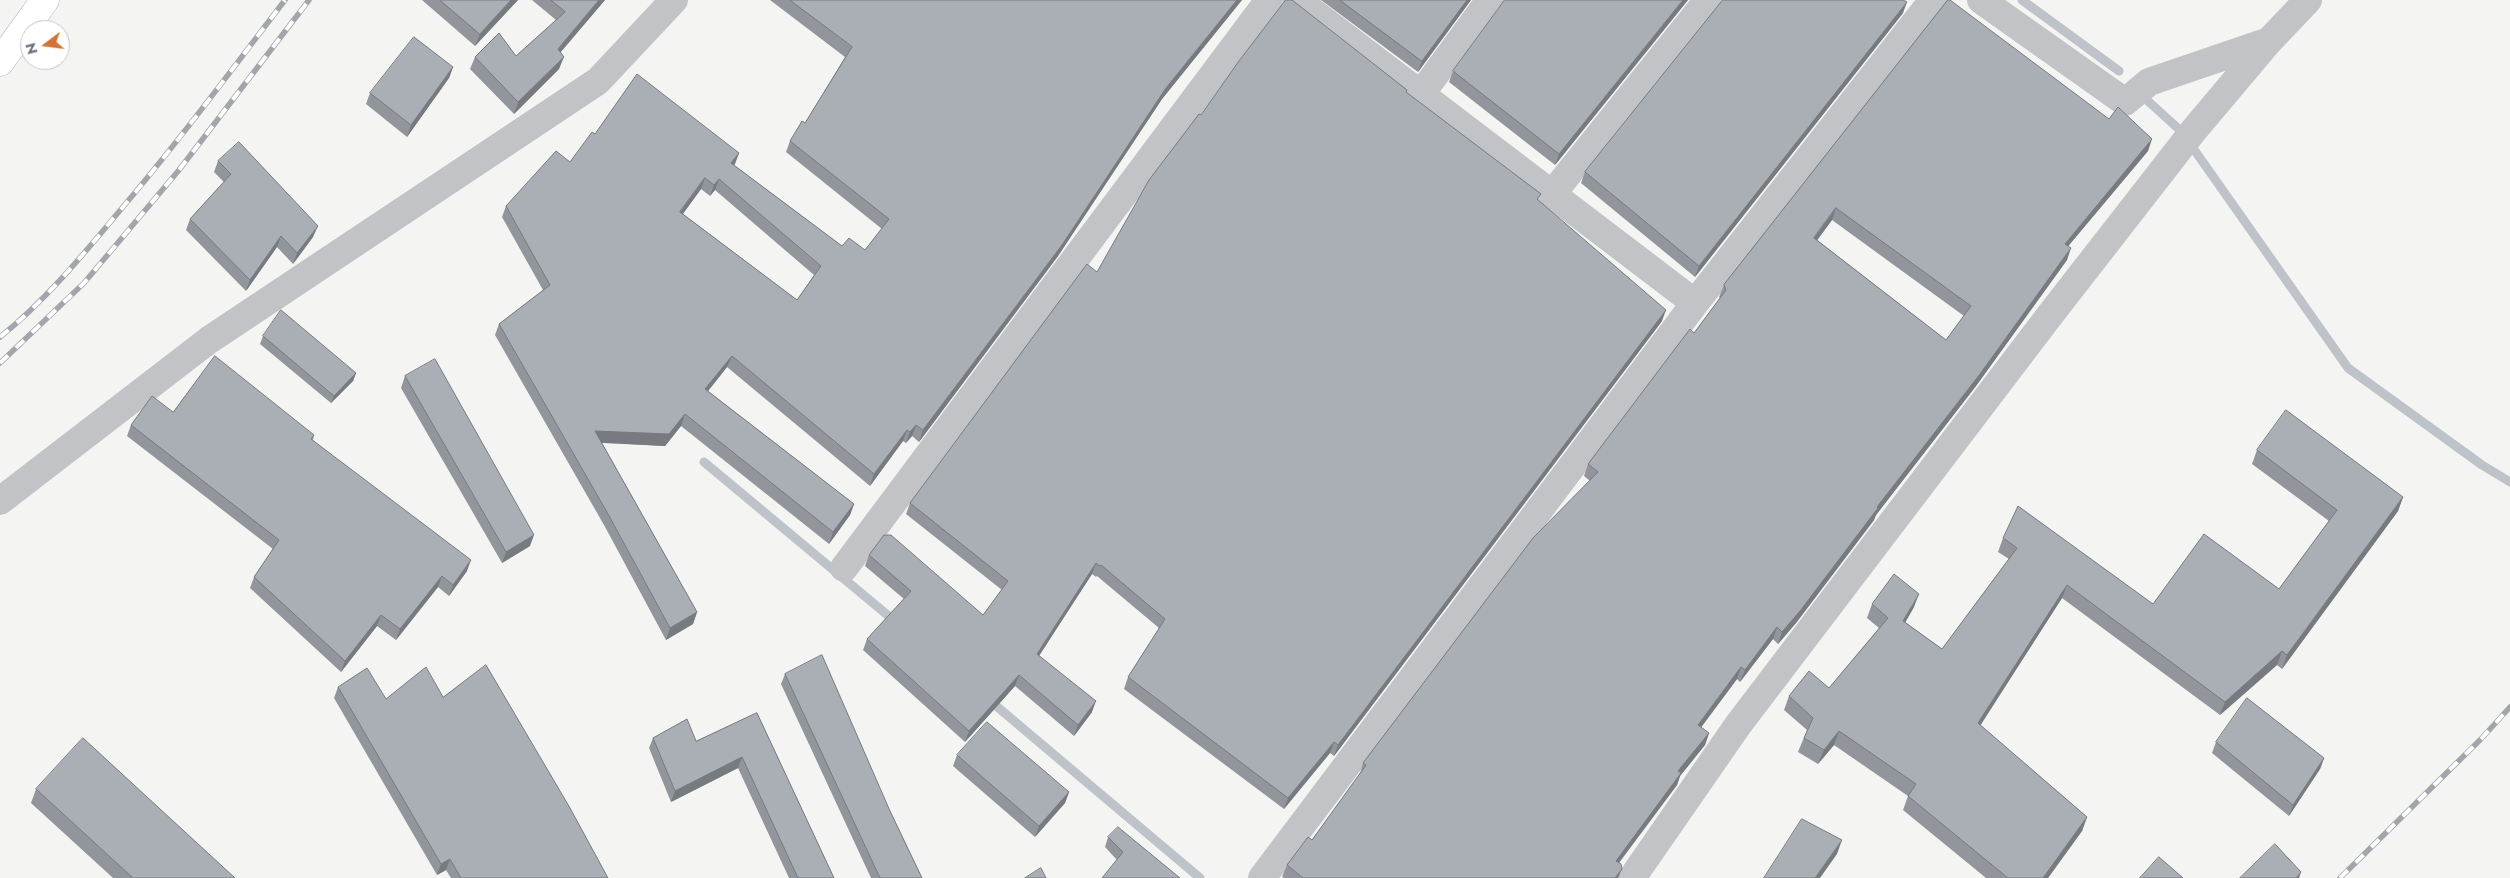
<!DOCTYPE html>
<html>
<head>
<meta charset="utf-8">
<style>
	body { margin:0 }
	#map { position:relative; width:2510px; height:878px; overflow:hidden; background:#f4f5f2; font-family:Jost,sans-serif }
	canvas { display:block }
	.north { position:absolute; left:20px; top:20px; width:50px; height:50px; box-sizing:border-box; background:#fff; border:1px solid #c2c6cc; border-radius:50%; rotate:255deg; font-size:14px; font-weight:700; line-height:20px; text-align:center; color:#677180 }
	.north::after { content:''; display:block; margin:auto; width:18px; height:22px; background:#d17436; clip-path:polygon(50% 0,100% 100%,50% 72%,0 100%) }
</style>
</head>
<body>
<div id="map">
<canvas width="2510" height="878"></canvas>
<div class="north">N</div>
</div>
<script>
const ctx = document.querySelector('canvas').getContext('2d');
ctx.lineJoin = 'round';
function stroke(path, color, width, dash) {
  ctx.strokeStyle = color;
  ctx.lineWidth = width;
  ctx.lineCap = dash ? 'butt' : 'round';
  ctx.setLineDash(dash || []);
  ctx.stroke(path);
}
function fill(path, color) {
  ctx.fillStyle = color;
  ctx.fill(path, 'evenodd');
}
stroke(new Path2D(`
	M 2022,0 L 2119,71
	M 2149,102 L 2181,131 L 2348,368 L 2482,465 L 2510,482
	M 704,462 L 897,623
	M 988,699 L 1200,878`), '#bdc3c9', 9);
const major = new Path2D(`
	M 0,62 L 45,0`);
stroke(major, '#b2b5b9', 29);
stroke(new Path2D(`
	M 1297,0 L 1695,303
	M 1981,0 L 2125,102 L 2149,82 L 2269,41
	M 1421,94 L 1490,0
	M 1552,194 L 1708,0
	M 0,501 L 209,340 L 598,81 L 674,0
	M 844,568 L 1269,0
	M 1262,878 L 1695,303 L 1933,0
	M 1632,878 L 1738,725 L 2050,315 L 2194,130 L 2269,41 L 2308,0`), '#c1c3c7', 28);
stroke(major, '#fff', 28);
const rail = new Path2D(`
	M 0,337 C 44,302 81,257 117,214 C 176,145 230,72 285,0
	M 0,363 L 84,283 L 179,170 L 309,0
	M 2340,878 L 2482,738 L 2510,707`);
stroke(rail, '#a2a6ab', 5.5);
stroke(rail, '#fff', 4, [11]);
fill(new Path2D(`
	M 422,0 L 518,0 L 475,46 Z
	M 532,0 L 605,0 L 560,53 L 559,69 L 514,114 L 470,69 L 475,57 L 516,56 L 556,20 Z
	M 770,0 L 1242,0 L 1162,99 L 1058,256 L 919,442 L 912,436 L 906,443 L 903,441 L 870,486 L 727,367 L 708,391 L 854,504 L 850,515 L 829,544 L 681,426 L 665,446 L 602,443 L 697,612 L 693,624 L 666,640 L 604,525 L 495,335 L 499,324 L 543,290 L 502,217 L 506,206 L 570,162 L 595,134 L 739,153 L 734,165 L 842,246 L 865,250 L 882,229 L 786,152 L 790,141 L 805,123 L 845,57 ZM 701,189 L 710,196 L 715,190 L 814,275 L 797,300 L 683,214 Z
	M 1321,0 L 1471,0 L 1418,72 Z
	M 1688,0 L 1555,165 L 1449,82 L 1453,71 Z
	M 1948,0 L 2148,151 L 2068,246 L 2067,260 L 1976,386 L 1876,515 L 1874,520 L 1796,623 L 1778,644 L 1773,639 L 1740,682 L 1737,679 L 1701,727 L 1709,733 L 1705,745 L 1680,776 L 1677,785 L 1619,863 L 1618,878 L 1284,878 L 1282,877 L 1287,865 L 1312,840 L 1360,774 L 1363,763 L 1590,481 L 1584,476 L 1588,464 L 1694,333 L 1720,298 L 1719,297 L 1724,285 ZM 1832,220 L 1964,316 L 1946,340 L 1817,240 Z
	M 1903,13 L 1695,277 L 1581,183 L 1585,172 Z
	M 453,67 L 449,78 L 407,137 L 366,104 L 370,93 Z
	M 1407,90 L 1406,93 L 1538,201 L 1662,321 L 1334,756 L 1330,753 L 1284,809 L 1124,689 L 1128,677 L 1159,628 L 1097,576 L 1096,577 L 1092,574 L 1039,656 L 1092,712 L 1074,736 L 1015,686 L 965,742 L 863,650 L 867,639 L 904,599 L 865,566 L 869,555 L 983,615 L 1002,590 L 906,514 L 910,503 L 1097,272 L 1201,115 Z
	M 218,161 L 313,237 L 293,264 L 277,247 L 246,291 L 186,230 L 190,219 L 224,182 L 214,172 Z
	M 263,336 L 356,373 L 353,381 L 331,403 L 260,344 Z
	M 405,376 L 530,546 L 502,563 L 401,388 Z
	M 131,425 L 314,435 L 313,440 L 467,571 L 449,596 L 438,587 L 396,640 L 377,626 L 341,672 L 250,588 L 254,577 L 273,549 L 127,436 Z
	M 2257,450 L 2403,497 L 2398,511 L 2282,669 L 2277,665 L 2220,715 L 2062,598 L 1980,725 L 2087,817 L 2082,831 L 2048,878 L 1986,878 L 1903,810 L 1908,796 L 1834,745 L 1818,764 L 1798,752 L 1807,730 L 1784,710 L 1789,696 L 1829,688 L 1879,628 L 1867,618 L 1872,604 L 1914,607 L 1905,622 L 1942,649 L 2009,559 L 1998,552 L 2003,538 L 2153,604 L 2279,589 L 2329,521 L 2252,464 Z
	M 785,674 L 890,811 L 922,878 L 871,878 L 781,684 Z
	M 338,687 L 386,699 L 443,697 L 608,878 L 451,878 L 446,870 L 437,875 L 334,698 Z
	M 757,713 L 834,878 L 789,878 L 738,768 L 671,802 L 649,748 L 653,738 L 696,741 Z
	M 2216,742 L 2324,758 L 2320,769 L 2289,816 L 2212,753 Z
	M 957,755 L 1069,792 L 1065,803 L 1035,837 L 953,766 Z
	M 36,789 L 235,878 L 113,878 L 31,803 Z
	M 1108,837 L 1180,878 L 1117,860 L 1105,847 Z`), '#92969c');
fill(new Path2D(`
	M 511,0 L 518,0 L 475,46 L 480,34 Z
	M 599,0 L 605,0 L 553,61 L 558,49 Z
	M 1237,0 L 1242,0 L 1162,99 L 1058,256 L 919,442 L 923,430 L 1166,88 Z
	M 1467,0 L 1471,0 L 1418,72 L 1422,61 Z
	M 1683,0 L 1688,0 L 1555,165 L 1559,154 Z
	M 1907,2 L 1903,13 L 1695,277 L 1699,266 Z
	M 564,57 L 559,69 L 514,114 L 518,102 Z
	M 453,67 L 449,78 L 407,137 L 411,125 Z
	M 2152,139 L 2148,151 L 2060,256 L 2065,244 Z
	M 739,153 L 735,164 L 727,174 L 731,163 Z
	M 705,178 L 701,189 L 676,223 L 680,212 Z
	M 719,179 L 715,190 L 710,196 L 714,185 Z
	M 1836,208 L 1832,220 L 1810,250 L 1814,238 Z
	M 318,226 L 313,237 L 293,264 L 297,253 Z
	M 281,236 L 277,247 L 246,291 L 250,280 Z
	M 2071,248 L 2067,260 L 1976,386 L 1876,515 L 1874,520 L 1796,623 L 1778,644 L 1782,632 L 1877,507 Z
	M 1666,310 L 1662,321 L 1334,756 L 1338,745 Z
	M 732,356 L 727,367 L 701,400 L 705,389 Z
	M 356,373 L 353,381 L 331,403 L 334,396 Z
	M 685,414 L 681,426 L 665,446 L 591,442 L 595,431 Z
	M 916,425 L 912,436 L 906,443 L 910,432 Z
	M 907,430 L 903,441 L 870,486 L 874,474 Z
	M 2403,497 L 2398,511 L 2282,669 L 2287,655 Z
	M 854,504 L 850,515 L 829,544 L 833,532 Z
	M 534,535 L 530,546 L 502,563 L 506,552 Z
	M 471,560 L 467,571 L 449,596 L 453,585 Z
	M 1096,563 L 1092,574 L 1033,665 L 1037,654 Z
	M 442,576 L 438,587 L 396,640 L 400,629 Z
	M 2067,585 L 2062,598 L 1973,737 L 1978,723 Z
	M 1919,594 L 1914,607 L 1898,635 L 1903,621 Z
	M 697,612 L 693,624 L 666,640 L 670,628 Z
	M 381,615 L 377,626 L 341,672 L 345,661 Z
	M 1777,627 L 1773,639 L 1740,682 L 1745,670 Z
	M 2282,651 L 2277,665 L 2220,715 L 2225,702 Z
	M 1741,667 L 1737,679 L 1694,737 L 1698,725 Z
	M 1019,675 L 1015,686 L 965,742 L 969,731 Z
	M 1096,701 L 1092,712 L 1074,736 L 1078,725 Z
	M 1839,731 L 1834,745 L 1818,764 L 1824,750 Z
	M 1709,733 L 1705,745 L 1680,776 L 1677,785 L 1611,873 L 1616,861 L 1678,771 Z
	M 1334,742 L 1330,753 L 1284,809 L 1288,798 Z
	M 742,757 L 738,768 L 671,802 L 675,791 Z
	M 2324,758 L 2320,769 L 2289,816 L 2293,805 Z
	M 1069,792 L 1065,803 L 1035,837 L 1039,826 Z
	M 2087,817 L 2082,831 L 2048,878 L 2043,878 Z
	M 1842,840 L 1837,854 L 1820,878 L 1815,878 Z
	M 450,859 L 446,870 L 437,875 L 441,864 Z
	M 1622,869 L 1618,878 L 1615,878 Z
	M 2301,872 L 2299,878 L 2296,878 Z`), '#777a7f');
const building = new Path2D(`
	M 440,0 L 511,0 L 480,34 Z
	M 551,0 L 599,0 L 558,49 L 564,57 L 518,102 L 475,57 L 499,33 L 516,56 L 565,12 Z
	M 790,0 L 1237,0 L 1166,88 L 1062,245 L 923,430 L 916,425 L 910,432 L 907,430 L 874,474 L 732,356 L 705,389 L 854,504 L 833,532 L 685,414 L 669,434 L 595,431 L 697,612 L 670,628 L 608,514 L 499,324 L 550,285 L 506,206 L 556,151 L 570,162 L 592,132 L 595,134 L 637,74 L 739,153 L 731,163 L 842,246 L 849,238 L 865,250 L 889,219 L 790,141 L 802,121 L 805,123 L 852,47 ZM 705,178 L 714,185 L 719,179 L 821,266 L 797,300 L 680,212 Z
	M 1286,0 L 1292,0 L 1407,90 L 1406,92 L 1541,194 L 1537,199 L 1666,310 L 1338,745 L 1334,742 L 1288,798 L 1128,677 L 1165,619 L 1101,565 L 1100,566 L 1096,563 L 1037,654 L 1096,701 L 1078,725 L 1019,675 L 969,731 L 867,639 L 911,591 L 869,555 L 884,535 L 891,535 L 983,615 L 1008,581 L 910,503 L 1087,264 L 1097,272 L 1149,180 L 1199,114 L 1201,115 L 1239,61 Z
	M 1340,0 L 1467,0 L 1422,61 Z
	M 1505,0 L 1683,0 L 1559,154 L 1453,71 Z
	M 1723,0 L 1903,0 L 1907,2 L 1699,266 L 1585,172 Z
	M 1948,0 L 1950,0 L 2109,119 L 2118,107 L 2152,139 L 2065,244 L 2071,248 L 1980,374 L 1877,507 L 1878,508 L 1800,611 L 1782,632 L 1777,627 L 1745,670 L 1741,667 L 1698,725 L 1709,733 L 1678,771 L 1681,773 L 1616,861 L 1621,864 L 1622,869 L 1615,878 L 1303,878 L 1287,865 L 1308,837 L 1312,840 L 1366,765 L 1363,763 L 1533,538 L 1598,472 L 1588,464 L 1690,329 L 1694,333 L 1726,290 L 1724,285 ZM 1836,208 L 1971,306 L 1946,340 L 1814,238 Z
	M 414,37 L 453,67 L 411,125 L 370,93 Z
	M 239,142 L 318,226 L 297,253 L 281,236 L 250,280 L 190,219 L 231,174 L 218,161 Z
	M 281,310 L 356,373 L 334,396 L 263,336 Z
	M 215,356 L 314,435 L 311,439 L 471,560 L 453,585 L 442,576 L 400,629 L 381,615 L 345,661 L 254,577 L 279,540 L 131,425 L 152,396 L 173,412 Z
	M 435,359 L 534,535 L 506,552 L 405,376 Z
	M 2286,410 L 2403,497 L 2287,655 L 2282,651 L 2225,702 L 2067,585 L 1978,723 L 2087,817 L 2043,878 L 2008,878 L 1908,796 L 1916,784 L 1839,731 L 1824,750 L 1804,738 L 1813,718 L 1789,696 L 1809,671 L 1829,688 L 1888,618 L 1872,604 L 1894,574 L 1919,594 L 1903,621 L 1942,649 L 2017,548 L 2003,538 L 2018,506 L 2153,604 L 2204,534 L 2279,589 L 2337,510 L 2257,450 Z
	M 822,655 L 890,811 L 922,878 L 880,878 L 785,674 Z
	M 486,665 L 570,808 L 608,878 L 461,878 L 450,859 L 441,864 L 338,687 L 367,668 L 386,699 L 426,667 L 443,697 Z
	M 2247,698 L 2324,758 L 2293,805 L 2216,742 Z
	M 757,713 L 834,878 L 798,878 L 742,757 L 675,791 L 653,738 L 687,719 L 696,741 Z
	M 987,722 L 1069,792 L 1039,826 L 957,755 Z
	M 83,738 L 235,878 L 133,878 L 36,789 Z
	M 1802,819 L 1842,840 L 1815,878 L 1764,878 Z
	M 1118,827 L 1180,878 L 1102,878 L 1123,852 L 1108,837 Z
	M 2275,844 L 2301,872 L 2296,878 L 2240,878 Z
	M 2159,857 L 2183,878 L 2140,878 Z
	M 1041,868 L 1046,878 L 1025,878 Z`);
fill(building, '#aaaeb5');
stroke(building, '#777a7f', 1);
</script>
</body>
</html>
